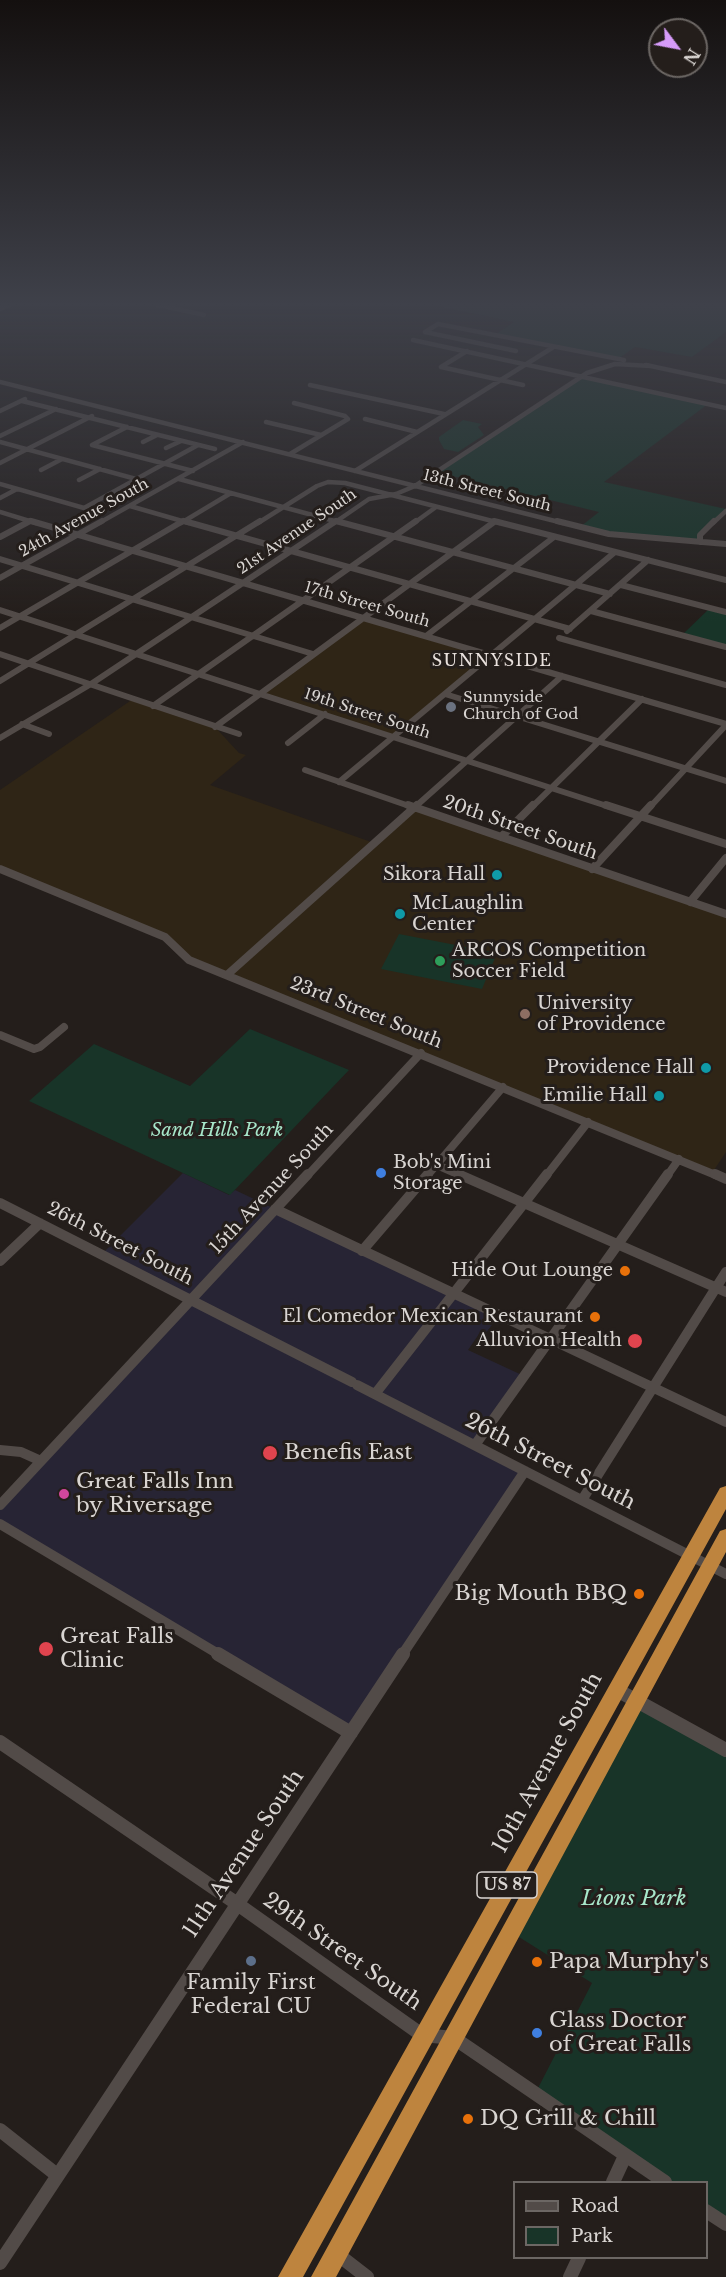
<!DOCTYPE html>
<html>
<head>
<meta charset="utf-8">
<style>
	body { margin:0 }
	#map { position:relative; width:726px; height:2277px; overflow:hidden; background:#241e1b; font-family:"Libre Baskerville",serif }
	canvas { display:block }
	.legend { position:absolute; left:513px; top:2181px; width:195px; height:78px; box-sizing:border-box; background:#241e1b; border:2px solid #6c6764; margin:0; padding:8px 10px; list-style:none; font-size:18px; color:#d9d5d2 }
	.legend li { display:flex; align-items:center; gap:12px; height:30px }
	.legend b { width:30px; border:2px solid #6c6764 }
	.north { position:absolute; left:648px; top:18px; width:60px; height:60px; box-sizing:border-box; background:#241e1b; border:2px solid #6c6764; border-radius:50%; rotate:122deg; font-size:16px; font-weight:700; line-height:24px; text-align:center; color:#d9d5d2 }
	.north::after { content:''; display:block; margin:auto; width:21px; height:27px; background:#d69bf9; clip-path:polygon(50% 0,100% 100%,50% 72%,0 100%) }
</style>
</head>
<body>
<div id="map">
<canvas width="726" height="2277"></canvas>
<ul class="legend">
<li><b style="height:8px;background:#524b48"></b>Road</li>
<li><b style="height:16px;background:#183428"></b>Park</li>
</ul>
<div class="north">N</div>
</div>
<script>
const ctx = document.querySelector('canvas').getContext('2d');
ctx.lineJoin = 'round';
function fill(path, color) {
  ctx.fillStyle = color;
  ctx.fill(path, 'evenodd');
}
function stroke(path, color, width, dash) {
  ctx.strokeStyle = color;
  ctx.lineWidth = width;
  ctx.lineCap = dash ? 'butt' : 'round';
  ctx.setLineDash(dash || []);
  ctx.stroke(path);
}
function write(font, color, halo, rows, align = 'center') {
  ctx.font = font + ' "Libre Baskerville",serif';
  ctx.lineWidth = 6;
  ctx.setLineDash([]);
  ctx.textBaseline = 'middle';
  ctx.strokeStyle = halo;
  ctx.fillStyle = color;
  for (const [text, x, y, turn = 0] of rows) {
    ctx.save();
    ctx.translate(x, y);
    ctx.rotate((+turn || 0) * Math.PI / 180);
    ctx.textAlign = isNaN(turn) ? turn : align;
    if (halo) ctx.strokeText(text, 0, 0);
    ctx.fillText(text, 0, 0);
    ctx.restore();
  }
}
fill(new Path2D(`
	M 363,618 L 492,655 L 394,737 L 261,693 Z
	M 133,699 L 215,727 L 239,753 L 246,755 L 210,785 L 374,843 L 415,807 L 726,914 L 726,1152 L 712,1173 L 189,960 L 173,943 L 0,869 L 0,790 Z`), '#2f2516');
fill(new Path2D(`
	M 183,1173 L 229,1195 L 235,1190 L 499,1315 L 484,1336 L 479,1334 L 468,1350 L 524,1376 L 475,1445 L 525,1471 L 351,1733 L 0,1524 L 0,1505 L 190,1301 L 101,1255 Z`), '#272434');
fill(new Path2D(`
	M 437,303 L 726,303 L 726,332 L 692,357 L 635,347 L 618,359 L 493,336 L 514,322 L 433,305 Z
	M 580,377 L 708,404 L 604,482 L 726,509 L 703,531 L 700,542 L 647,539 L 580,527 L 599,512 L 436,472 Z
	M 463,420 L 482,424 L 478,427 L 484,435 L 458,452 L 444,449 L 439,440 L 439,437 Z
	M 710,608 L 726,612 L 726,647 L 682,635 Z
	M 399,934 L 497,953 L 482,989 L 381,969 Z
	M 250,1029 L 349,1070 L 230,1195 L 29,1101 L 94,1044 L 190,1086 Z
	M 637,1700 L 726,1750 L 726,2223 L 707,2210 L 706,2182 L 666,2182 L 535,2094 L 592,1983 L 511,1932 Z`), '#183428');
stroke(new Path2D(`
	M 149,303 L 204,315
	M 0,309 L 14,303
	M 425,332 L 438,324 L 624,360
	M 425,332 L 516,351
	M 413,340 L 726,408
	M 646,365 L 726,382
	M 441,367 L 523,385
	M 441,367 L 467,351
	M 0,382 L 563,523
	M 310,385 L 444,414
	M 22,401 L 215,449
	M 0,411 L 25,399
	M 365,419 L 417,432
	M 266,422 L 321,435
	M 0,436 L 56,409
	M 0,442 L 136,479
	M 143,442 L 157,435
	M 92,445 L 193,471
	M 92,445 L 127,427
	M 166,448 L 181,441
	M 290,454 L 348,419 L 345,416 L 294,403
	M 0,463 L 92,416
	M 41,470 L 62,459
	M 355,471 L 552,348
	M 179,479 L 342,523
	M 79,480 L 100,469
	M 0,484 L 84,508 L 198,445
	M 0,498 L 17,489
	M 130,506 L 189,523
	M 0,512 L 36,523
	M 27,523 L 30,521
	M 99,523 L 243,442
	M 181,523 L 231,493
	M 258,523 L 317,486 L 328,482 L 345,483 L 500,523
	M 334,523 L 369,499 L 396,494 L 415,486 L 587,373 L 615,364 L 651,366
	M 414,523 L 436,507
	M 713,523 L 726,511`), '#524b48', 4.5);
stroke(new Path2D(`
	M 31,521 L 726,724
	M 184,521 L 570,629
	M 336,521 L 610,594
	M 494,521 L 726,580
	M 557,521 L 609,534 L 726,544
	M 0,537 L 30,521
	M 700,542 L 700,535 L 714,521
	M 0,559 L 313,654
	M 0,578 L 102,521
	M 621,585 L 726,612
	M 0,610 L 610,807
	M 591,611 L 726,647
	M 0,628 L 183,521
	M 567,631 L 648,560
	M 426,636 L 554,537
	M 559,638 L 726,685
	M 0,654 L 239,734
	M 0,681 L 260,521
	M 445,694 L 726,781
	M 153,706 L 416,521
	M 22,724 L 49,734
	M 215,727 L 494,522
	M 0,738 L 91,684 L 336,521
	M 288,743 L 325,714
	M 305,770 L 412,807
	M 339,782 L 615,552
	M 415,807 L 562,676
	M 532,807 L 642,699
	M 650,807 L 726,725`), '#524b48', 6);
stroke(new Path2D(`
	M 408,805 L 726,914
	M 606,805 L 726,844
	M 501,837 L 533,805
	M 0,869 L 165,937 L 189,960 L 718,1176
	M 592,869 L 651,805
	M 690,902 L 726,858
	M 227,975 L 417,805
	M 0,1035 L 34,1049 L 40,1047 L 64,1027
	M 437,1165 L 462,1176
	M 307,1176 L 421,1053
	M 427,1176 L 503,1087
	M 546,1176 L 588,1122
	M 667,1176 L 679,1159`), '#524b48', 8);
stroke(new Path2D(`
	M 458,1174 L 726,1292
	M 715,1174 L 726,1179
	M 0,1203 L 352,1382
	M 275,1209 L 726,1422
	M 362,1251 L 428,1174
	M 0,1261 L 40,1223
	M 357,1385 L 726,1574
	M 375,1394 L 547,1174
	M 475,1445 L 668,1174
	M 0,1450 L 21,1452 L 41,1461
	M 582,1500 L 726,1272
	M 0,1505 L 308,1174
	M 0,1524 L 220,1655
	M 402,1655 L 525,1471`), '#524b48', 10);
stroke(new Path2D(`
	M 218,1654 L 351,1733
	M 617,1690 L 726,1750
	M 0,1742 L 236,1903 L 422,2035 L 454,2038 L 665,2182
	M 0,2130 L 57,2175
	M 613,2182 L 625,2156
	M 706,2211 L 726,2224
	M 336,2253 L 367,2277
	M 0,2263 L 403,1654
	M 570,2277 L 579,2258`), '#524b48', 14);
fill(new Path2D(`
	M 726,1486 L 726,1509 L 303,2277 L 278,2277 L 720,1488 Z
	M 726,1529 L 726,1552 L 336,2277 L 311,2277 L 720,1531 Z`), '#be843e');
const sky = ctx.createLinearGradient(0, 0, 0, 622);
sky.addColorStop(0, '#14100f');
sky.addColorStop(0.49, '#3f414a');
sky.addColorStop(1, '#3f414a00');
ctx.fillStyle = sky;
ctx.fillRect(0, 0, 726, 622);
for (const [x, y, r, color] of [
	[451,707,6,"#6b7280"],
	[497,875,6,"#0f9aa8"],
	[400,914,6,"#0f9aa8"],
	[440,961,6,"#2e9e5b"],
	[525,1014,6,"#8d6e63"],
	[706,1068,6,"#0f9aa8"],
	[659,1096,6,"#0f9aa8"],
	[381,1173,6,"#3f7fe0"],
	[625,1271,6,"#e8710a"],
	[595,1317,6,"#e8710a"],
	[635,1341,8,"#e0444e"],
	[270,1453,8,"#e0444e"],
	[64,1494,6,"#d1479c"],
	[639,1594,6,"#e8710a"],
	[46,1649,8,"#e0444e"],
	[251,1961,6,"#5c6f8a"],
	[537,1962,6,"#e8710a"],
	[537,2033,6,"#3f7fe0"],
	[468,2119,6,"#e8710a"]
]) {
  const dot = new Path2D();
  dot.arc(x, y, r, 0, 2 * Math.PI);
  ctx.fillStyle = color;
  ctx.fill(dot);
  stroke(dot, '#241e1b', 2);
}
write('15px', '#d9d5d2', '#241e1b', [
	["13th Street South",487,491,14],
	["24th Avenue South",84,518,-29],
	["21st Avenue South",297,532,-34],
	["17th Street South",367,605,16],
	["19th Street South",367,714,18]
]);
write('15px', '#d9d5d2', '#241e1b', [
	["Sunnyside",463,698],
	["Church of God",463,715]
], 'left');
ctx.letterSpacing = '1.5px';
write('16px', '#eae2de', '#241e1b', [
	["SUNNYSIDE",492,661]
]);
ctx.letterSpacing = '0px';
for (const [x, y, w] of [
	[507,1885,60]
]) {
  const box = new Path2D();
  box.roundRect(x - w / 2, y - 13, w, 26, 4.5);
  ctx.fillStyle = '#241e1b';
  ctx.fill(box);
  stroke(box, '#d9d5d2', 1.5);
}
write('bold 16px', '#d9d5d2', null, [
	["US 87",507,1885]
]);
write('18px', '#d9d5d2', '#241e1b', [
	["20th Street South",520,828,19],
	["23rd Street South",366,1013,22],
	["15th Avenue South",272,1189,-47],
	["26th Street South",120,1244,27]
]);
write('18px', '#d9d5d2', '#241e1b', [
	["Sikora Hall",485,875],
	["McLaughlin",412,904,"left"],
	["Center",412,925,"left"],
	["ARCOS Competition",452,951,"left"],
	["Soccer Field",452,972,"left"],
	["University",537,1004,"left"],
	["of Providence",537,1025,"left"],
	["Providence Hall",694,1068],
	["Emilie Hall",647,1096],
	["Bob's Mini",393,1163,"left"],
	["Storage",393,1184,"left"],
	["Hide Out Lounge",613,1271],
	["El Comedor Mexican Restaurant",583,1317],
	["Alluvion Health",622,1341]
], 'right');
write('italic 18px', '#a7e7ca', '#241e1b', [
	["Sand Hills Park",217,1131]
]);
write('21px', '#d9d5d2', '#241e1b', [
	["Benefis East",284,1453],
	["Great Falls Inn",76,1482],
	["by Riversage",76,1506],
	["Big Mouth BBQ",627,1594,"right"],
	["Great Falls",60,1637],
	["Clinic",60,1661],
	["Papa Murphy's",549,1962],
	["Family First",251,1983,"center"],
	["Federal CU",251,2007,"center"],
	["Glass Doctor",549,2021],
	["of Great Falls",549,2045],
	["DQ Grill & Chill",480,2119]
], 'left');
write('21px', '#d9d5d2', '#241e1b', [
	["26th Street South",550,1462,27],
	["10th Avenue South",548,1763,-61],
	["11th Avenue South",244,1854,-56],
	["29th Street South",342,1952,35]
]);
write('italic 21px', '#a7e7ca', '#241e1b', [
	["Lions Park",634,1899]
]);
</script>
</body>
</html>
